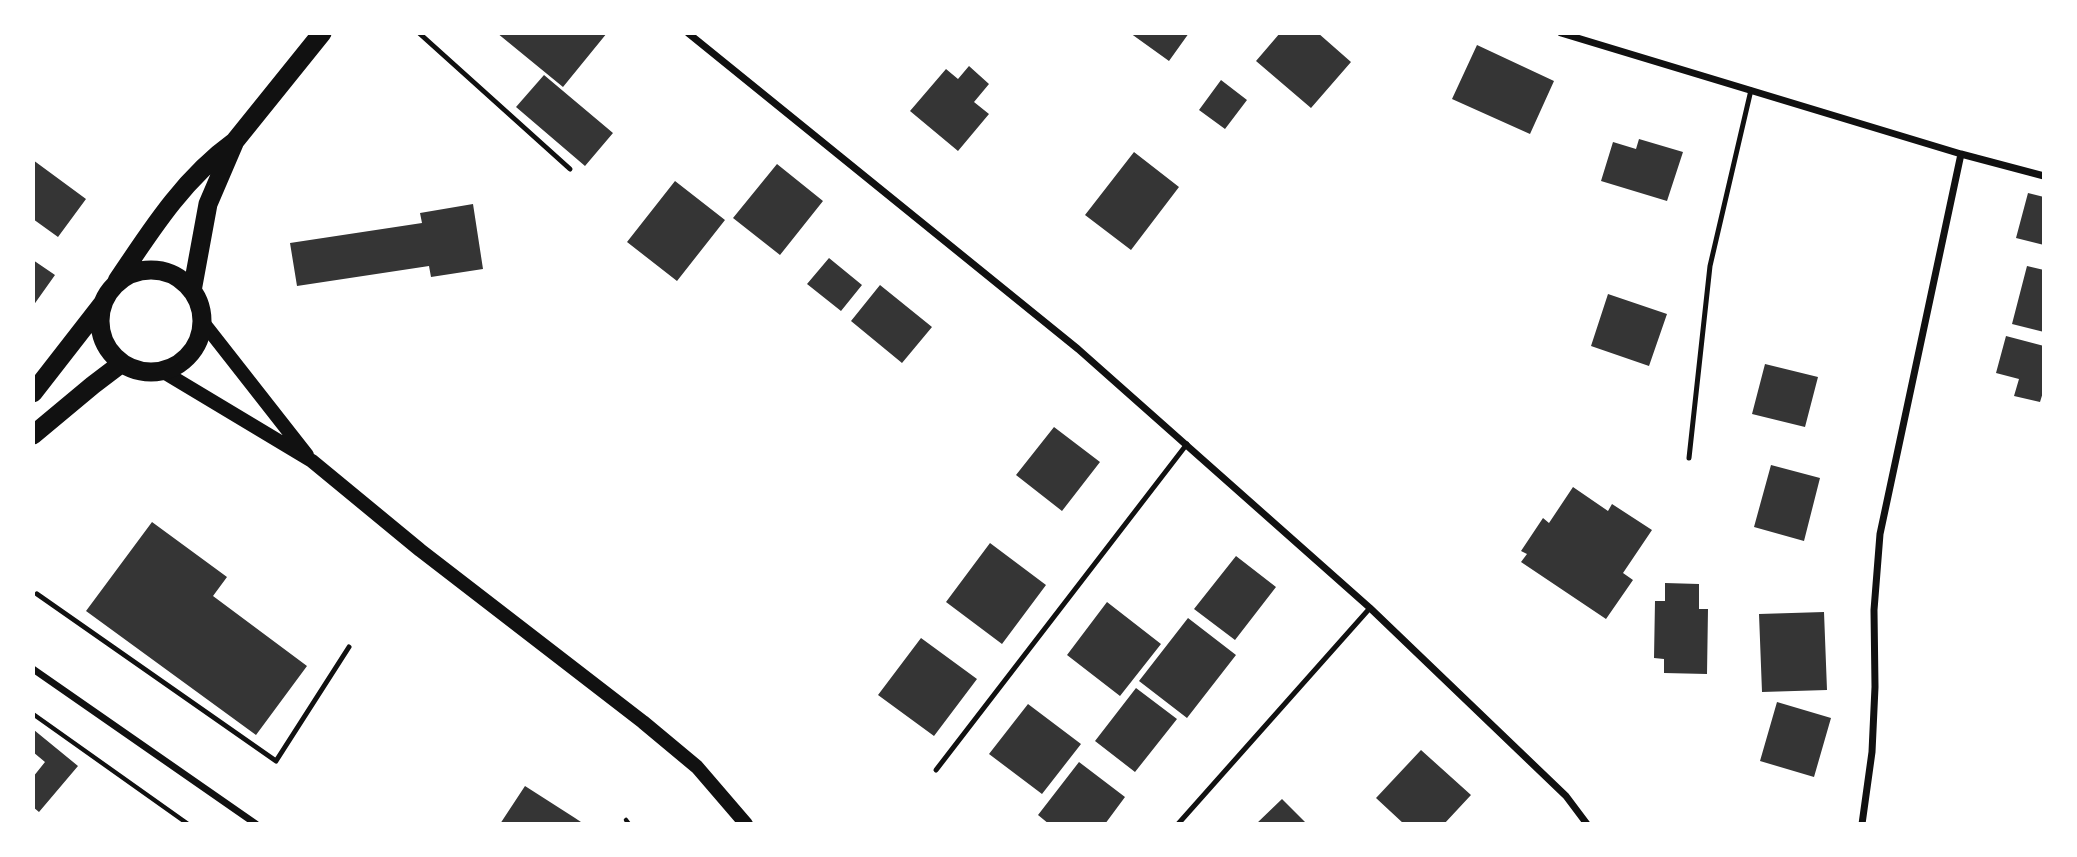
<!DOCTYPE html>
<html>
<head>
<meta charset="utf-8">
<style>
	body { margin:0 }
	#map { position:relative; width:2077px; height:857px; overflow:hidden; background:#fff; font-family:"Roboto Condensed",sans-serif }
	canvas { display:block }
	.frame { position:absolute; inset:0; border:35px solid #fff; pointer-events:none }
</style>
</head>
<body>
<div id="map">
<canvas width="2077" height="857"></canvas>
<div class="frame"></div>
</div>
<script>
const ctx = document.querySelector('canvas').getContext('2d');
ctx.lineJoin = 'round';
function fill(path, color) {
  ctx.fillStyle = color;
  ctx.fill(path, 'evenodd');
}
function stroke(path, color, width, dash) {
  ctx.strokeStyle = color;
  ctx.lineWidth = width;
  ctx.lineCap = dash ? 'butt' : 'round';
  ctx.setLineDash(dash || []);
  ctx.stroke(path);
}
fill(new Path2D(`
	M 497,33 L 607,33 L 563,87 Z
	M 1130,33 L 1189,33 L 1169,61 Z
	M 1280,33 L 1318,33 L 1351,62 L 1311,108 L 1256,61 Z
	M 1477,45 L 1554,81 L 1530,134 L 1452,99 Z
	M 969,66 L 989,84 L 974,102 L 989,114 L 958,151 L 910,111 L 946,69 L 958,79 Z
	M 544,75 L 613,133 L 585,166 L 516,107 Z
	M 1221,80 L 1247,100 L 1225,129 L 1199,110 Z
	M 1639,139 L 1683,152 L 1667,201 L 1601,181 L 1613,142 L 1636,149 Z
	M 1134,152 L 1179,187 L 1131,250 L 1085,215 Z
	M 33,160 L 86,199 L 58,237 L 33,219 Z
	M 777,164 L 823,201 L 780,255 L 733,218 Z
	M 675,181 L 725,220 L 677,281 L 627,242 Z
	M 2028,193 L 2044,197 L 2044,245 L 2016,238 Z
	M 473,204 L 483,269 L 431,277 L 429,266 L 297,286 L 290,243 L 422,223 L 420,213 Z
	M 829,258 L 862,285 L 841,311 L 807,284 Z
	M 33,260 L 55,275 L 33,306 Z
	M 2027,266 L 2044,270 L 2044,332 L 2012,324 Z
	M 880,285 L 932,327 L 902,363 L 851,321 Z
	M 1608,294 L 1667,314 L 1649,366 L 1591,346 Z
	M 2006,336 L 2044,346 L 2044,389 L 2040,402 L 2014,396 L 2019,379 L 1996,373 Z
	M 1765,364 L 1818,377 L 1805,427 L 1752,414 Z
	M 1054,427 L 1100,462 L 1062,511 L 1016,475 Z
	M 1771,465 L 1820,478 L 1804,541 L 1754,527 Z
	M 1573,487 L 1608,511 L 1612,504 L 1652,530 L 1623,573 L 1633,580 L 1606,619 L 1521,562 L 1527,554 L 1521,551 L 1543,518 L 1549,523 Z
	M 152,522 L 227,577 L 213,596 L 307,666 L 256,735 L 86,611 Z
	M 990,543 L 1046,585 L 1002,644 L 946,602 Z
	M 1236,556 L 1276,587 L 1235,640 L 1194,609 Z
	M 1665,583 L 1699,584 L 1699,609 L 1708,609 L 1707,674 L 1664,673 L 1664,659 L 1654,658 L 1655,601 L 1665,601 Z
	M 1107,602 L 1161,644 L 1120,696 L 1067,655 Z
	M 1824,612 L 1827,690 L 1762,692 L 1759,614 Z
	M 1188,618 L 1236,655 L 1187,718 L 1139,681 Z
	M 921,638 L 977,679 L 934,736 L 878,695 Z
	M 1136,688 L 1177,719 L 1135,772 L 1095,741 Z
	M 1777,702 L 1831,718 L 1814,777 L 1760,761 Z
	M 1028,704 L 1081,744 L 1042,794 L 989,754 Z
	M 34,730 L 78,766 L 39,812 L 33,807 L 33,777 L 45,762 L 33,752 Z
	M 1421,750 L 1471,795 L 1444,824 L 1404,824 L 1376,798 Z
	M 1079,762 L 1125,797 L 1105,824 L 1049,824 L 1038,815 Z
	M 525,786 L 575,818 L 584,824 L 500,824 Z
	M 1282,799 L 1307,824 L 1256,824 Z`), '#353535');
stroke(new Path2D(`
	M 33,714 L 188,824
	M 626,820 L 629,824`), '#111', 4.5);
stroke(new Path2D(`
	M 419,33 L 570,169
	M 1689,458 L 1710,266 L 1751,90
	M 37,594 L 276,761 L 349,647
	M 936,770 L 1187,444
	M 1178,824 L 1370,608`), '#111', 5);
stroke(new Path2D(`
	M 688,33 L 1078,349 L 1370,608 L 1566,796 L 1587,824
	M 1561,33 L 1961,154 L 2044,176
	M 33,669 L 256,824
	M 1862,824 L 1872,752 L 1875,687 L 1874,610 L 1880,534 L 1961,154`), '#111', 7);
stroke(new Path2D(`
	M 202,321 L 307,455
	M 162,371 L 312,461 L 420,550 L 643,722 L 697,767 L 746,824`), '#111', 14);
stroke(new Path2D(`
	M100 321a51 51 0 1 1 102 0a51 51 0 1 1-102 0Z
	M 117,281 C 151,230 184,178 234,142
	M 192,291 L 208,204 L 235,141 L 322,33
	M 33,393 L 103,303
	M 33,435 L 93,385 L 122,363`), '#111', 19);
</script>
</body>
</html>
